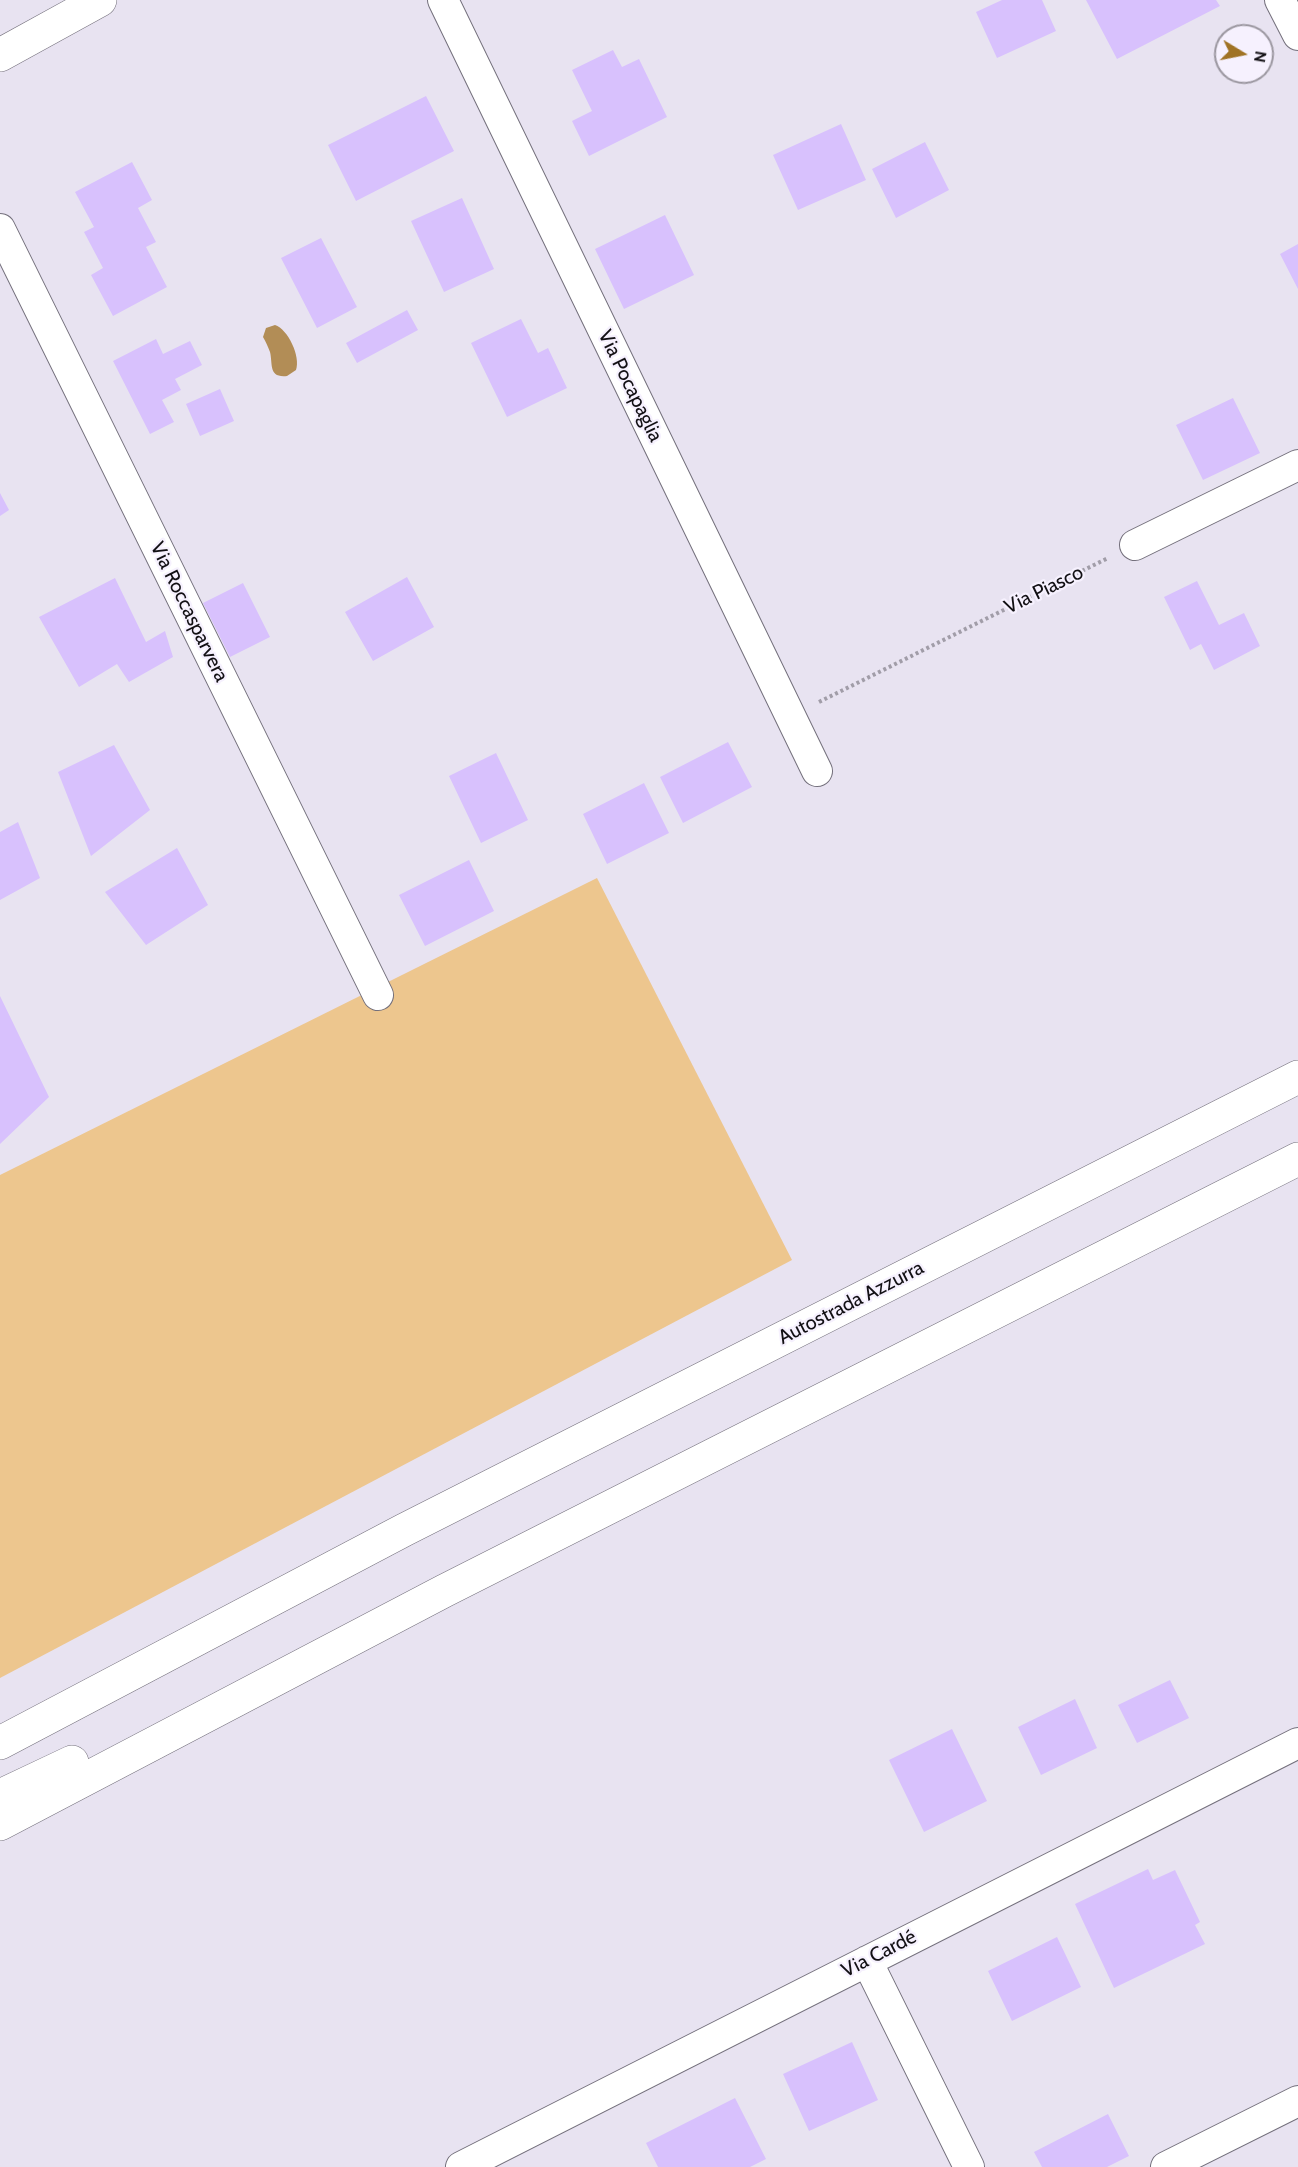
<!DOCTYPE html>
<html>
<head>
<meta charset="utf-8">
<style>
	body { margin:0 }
	#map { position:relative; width:1298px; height:2167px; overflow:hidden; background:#e8e3f1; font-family:Cabin,sans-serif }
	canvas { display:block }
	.north { position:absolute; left:1214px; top:24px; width:60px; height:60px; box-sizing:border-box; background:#f6f1fe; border:2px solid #9b97a0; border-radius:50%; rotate:100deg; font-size:16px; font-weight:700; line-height:24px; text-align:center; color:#121014 }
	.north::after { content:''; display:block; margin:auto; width:21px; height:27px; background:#a07325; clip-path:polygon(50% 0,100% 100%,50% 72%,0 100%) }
</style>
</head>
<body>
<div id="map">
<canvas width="1298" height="2167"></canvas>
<div class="north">N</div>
</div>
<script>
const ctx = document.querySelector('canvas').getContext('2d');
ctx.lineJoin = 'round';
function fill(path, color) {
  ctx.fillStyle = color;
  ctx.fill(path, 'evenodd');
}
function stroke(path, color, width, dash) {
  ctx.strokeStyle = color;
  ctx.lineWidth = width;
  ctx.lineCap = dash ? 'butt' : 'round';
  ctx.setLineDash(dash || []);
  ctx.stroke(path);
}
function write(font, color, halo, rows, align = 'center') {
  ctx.font = font + ' Cabin,sans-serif';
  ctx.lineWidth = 4.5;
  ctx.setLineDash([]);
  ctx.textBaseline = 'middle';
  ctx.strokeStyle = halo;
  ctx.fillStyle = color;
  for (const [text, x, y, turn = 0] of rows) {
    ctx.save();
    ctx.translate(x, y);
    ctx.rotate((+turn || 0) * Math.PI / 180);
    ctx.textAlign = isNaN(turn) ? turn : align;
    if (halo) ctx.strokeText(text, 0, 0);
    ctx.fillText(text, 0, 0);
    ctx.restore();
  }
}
fill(new Path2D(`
	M 597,878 L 792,1260 L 0,1678 L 0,1175 Z`), '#edc68e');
fill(new Path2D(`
	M 275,325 C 288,329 301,357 296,370 L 287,376 C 268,378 273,364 270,352 C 268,347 266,342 263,337 L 266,328 Z`), '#b28d56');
fill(new Path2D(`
	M 1002,0 L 1042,0 L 1056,31 L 997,58 L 976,12 Z
	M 1086,0 L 1216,0 L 1220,6 L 1117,59 Z
	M 613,50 L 622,67 L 639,59 L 667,117 L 589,156 L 572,121 L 592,111 L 572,70 Z
	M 426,96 L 454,151 L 356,201 L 328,145 Z
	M 841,124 L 866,180 L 798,210 L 773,155 Z
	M 925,142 L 949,190 L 896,218 L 872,169 Z
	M 132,162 L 152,200 L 138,208 L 156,242 L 146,247 L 167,287 L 113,316 L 91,275 L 103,268 L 84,232 L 94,227 L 75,192 Z
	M 462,198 L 494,269 L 444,292 L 411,221 Z
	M 665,215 L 694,275 L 624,309 L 595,249 Z
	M 321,238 L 357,307 L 317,328 L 281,258 Z
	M 1298,244 L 1298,289 L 1280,254 Z
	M 407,310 L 418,330 L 357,363 L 346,343 Z
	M 521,319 L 538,353 L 548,348 L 567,388 L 507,417 L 471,343 Z
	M 156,339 L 163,354 L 190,341 L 202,365 L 175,379 L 181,390 L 162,400 L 174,422 L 150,434 L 113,361 Z
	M 220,389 L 234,421 L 200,436 L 186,404 Z
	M 1233,398 L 1260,453 L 1203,480 L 1176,425 Z
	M 0,493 L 9,510 L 0,516 Z
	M 407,577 L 434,627 L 373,661 L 345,612 Z
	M 115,578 L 146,642 L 165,631 L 173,657 L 129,682 L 117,664 L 79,687 L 39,617 Z
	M 1197,581 L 1219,625 L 1244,613 L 1260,646 L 1214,670 L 1201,644 L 1190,650 L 1164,597 Z
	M 243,583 L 270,637 L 230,657 L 203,603 Z
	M 728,742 L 752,787 L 683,823 L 660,777 Z
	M 114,745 L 150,810 L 91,856 L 58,772 Z
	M 496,753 L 528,820 L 481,843 L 449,776 Z
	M 644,783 L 669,833 L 607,864 L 583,814 Z
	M 18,822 L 40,878 L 0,900 L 0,832 Z
	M 177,848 L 208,905 L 146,945 L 105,892 Z
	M 469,860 L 494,911 L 425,946 L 399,895 Z
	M 0,996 L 49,1097 L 0,1144 Z
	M 1170,1680 L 1189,1718 L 1137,1743 L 1118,1705 Z
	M 1075,1699 L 1097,1748 L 1041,1775 L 1018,1727 Z
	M 952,1729 L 987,1801 L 924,1832 L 889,1760 Z
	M 1148,1869 L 1153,1880 L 1175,1870 L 1200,1922 L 1195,1925 L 1205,1944 L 1114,1988 L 1075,1904 Z
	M 1057,1937 L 1081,1987 L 1012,2021 L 988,1971 Z
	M 852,2042 L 878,2100 L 809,2131 L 783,2074 Z
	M 735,2098 L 766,2159 L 750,2167 L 658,2167 L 646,2143 Z
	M 1108,2114 L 1129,2156 L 1107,2167 L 1042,2167 L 1034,2152 Z`), '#d8c1fd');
const minor = new Path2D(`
	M 443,0 L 817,771
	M 1280,0 L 1298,35
	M 0,229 L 378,995
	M 1135,545 L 1298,465
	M 867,1961 L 969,2167
	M 461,2167 L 1298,1743
	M 1166,2167 L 1298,2101`);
const tertiary = new Path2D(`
	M 0,55 L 100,0`);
const motorway = new Path2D(`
	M 0,1743 L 404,1530 L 1298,1077
	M 0,1796 L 72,1762
	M 0,1824 L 444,1591 L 1298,1159`);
stroke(minor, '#74707c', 32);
stroke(tertiary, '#74707c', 34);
stroke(motorway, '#74707c', 34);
stroke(new Path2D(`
	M 819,702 L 1108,558`), '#a19da8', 4, [3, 3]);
stroke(minor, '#fff', 30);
stroke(tertiary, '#fff', 33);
stroke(motorway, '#fff', 33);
write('20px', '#121014', '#f6f1fe', [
	["Via Pocapaglia",630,386,64],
	["Via Piasco",1044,590,-26],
	["Via Roccasparvera",189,612,64],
	["Autostrada Azzurra",851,1303,-27],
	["Via Cardé",879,1954,-27]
]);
</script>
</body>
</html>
